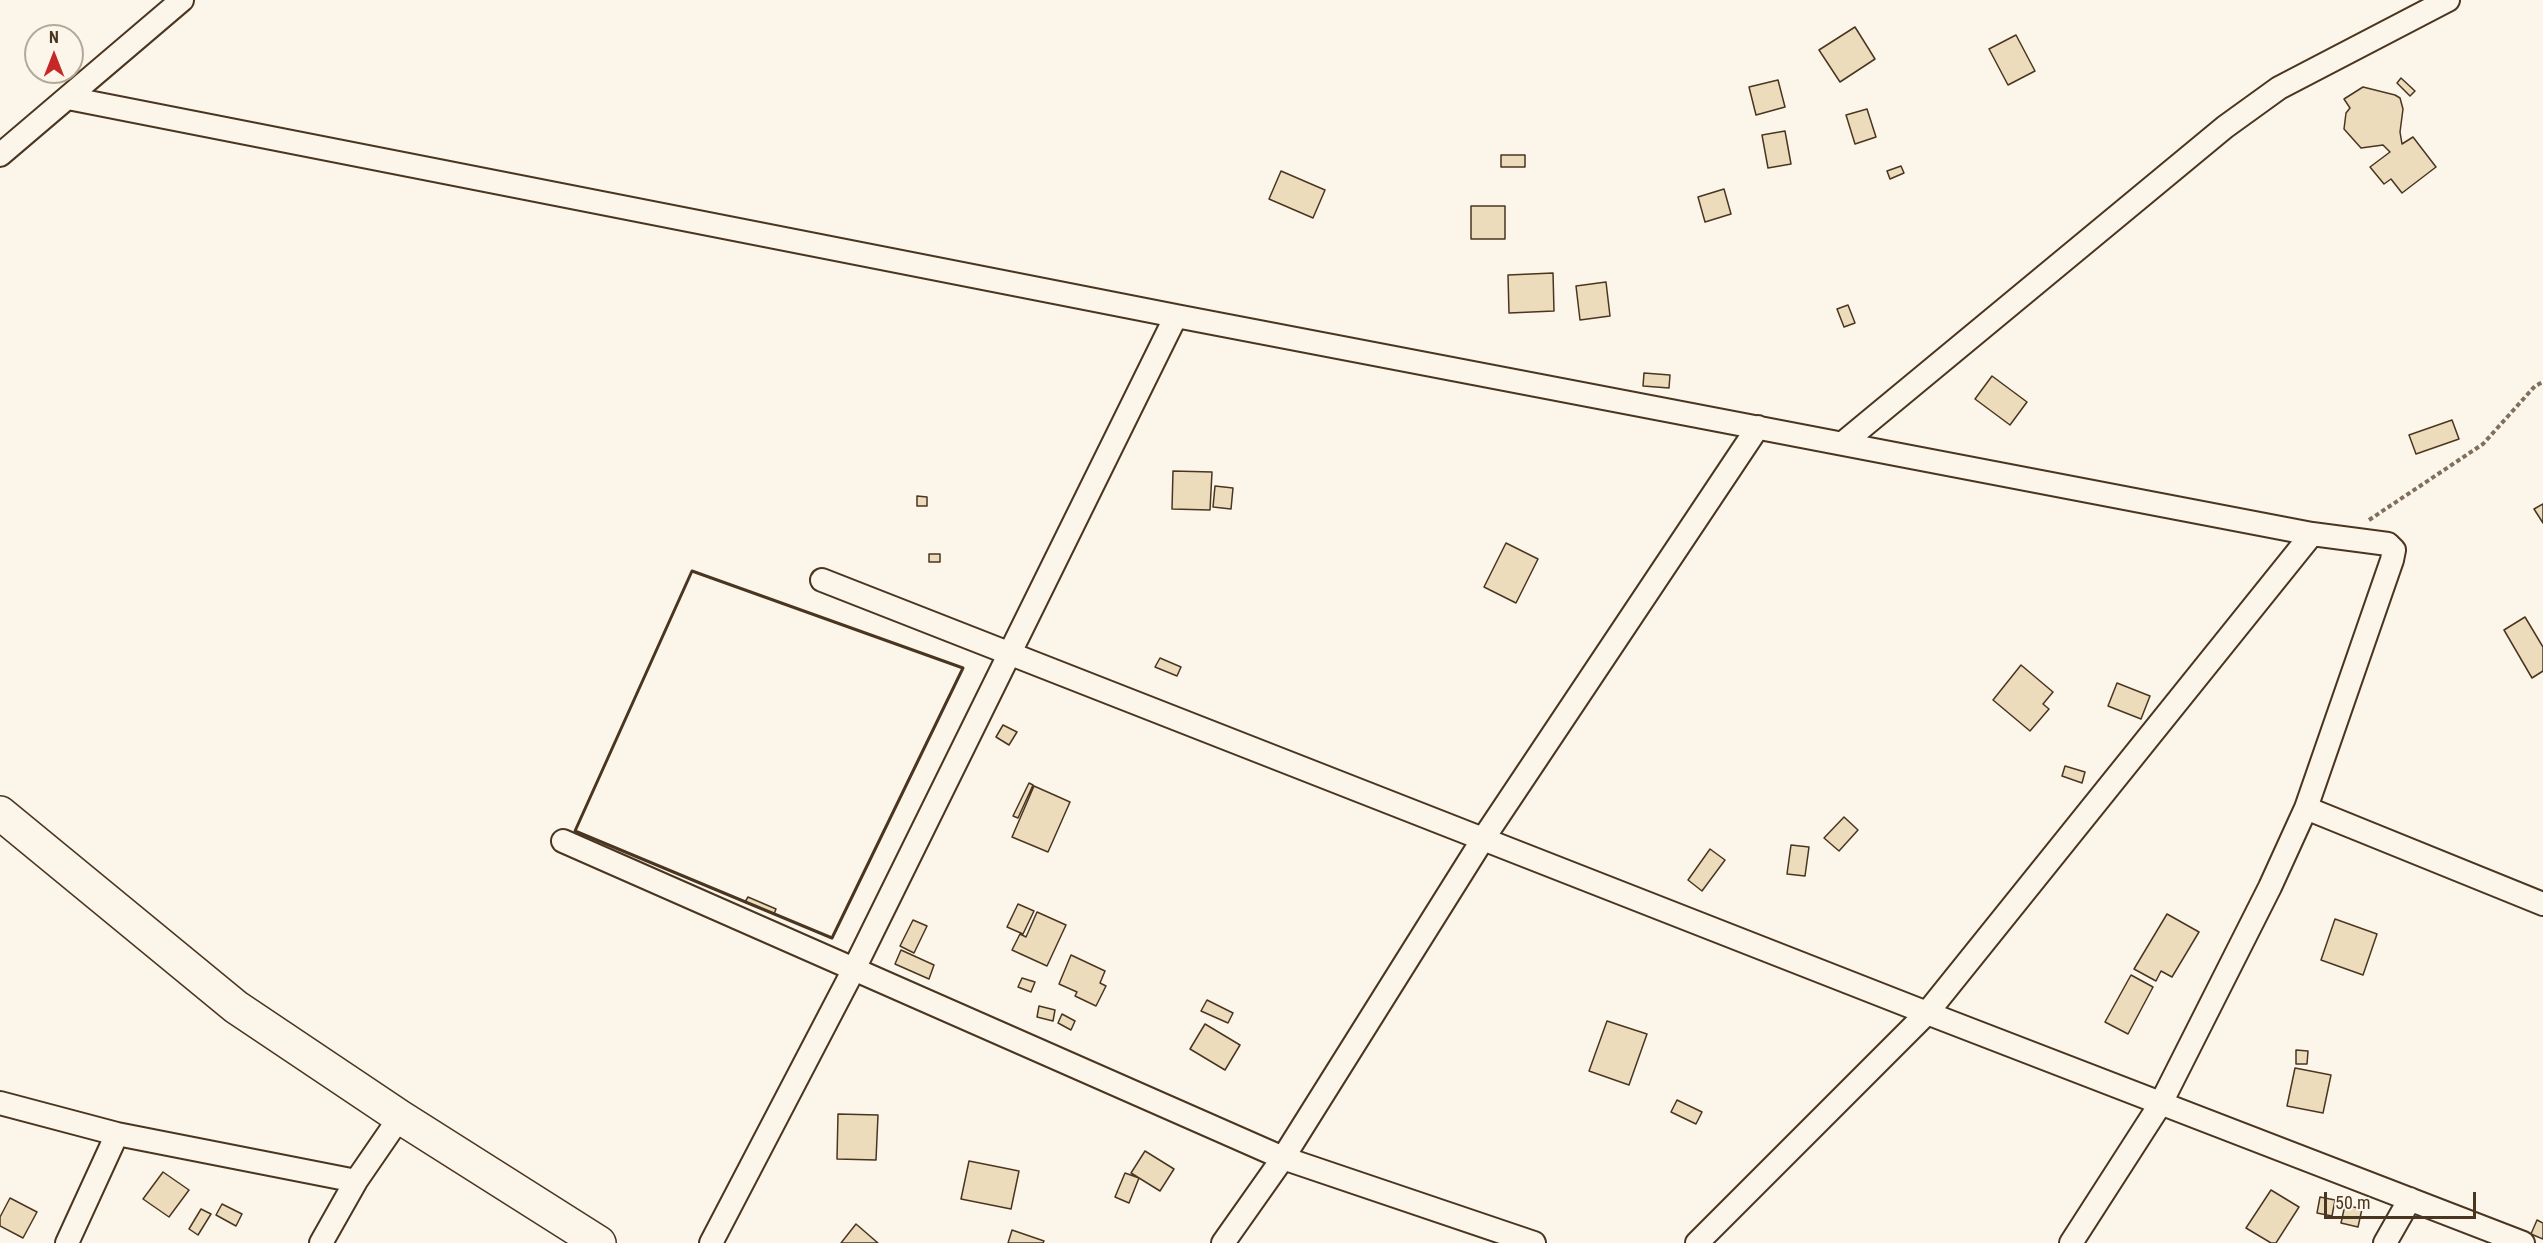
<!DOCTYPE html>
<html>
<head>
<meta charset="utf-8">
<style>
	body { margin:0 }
	#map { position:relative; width:2543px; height:1243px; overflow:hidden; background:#fbf6e9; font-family:"Roboto Condensed",sans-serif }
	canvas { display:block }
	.north { position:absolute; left:24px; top:24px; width:60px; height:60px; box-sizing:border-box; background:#fbf6e9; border:2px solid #b4a999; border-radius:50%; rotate:0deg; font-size:16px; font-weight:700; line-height:24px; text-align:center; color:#4a3520 }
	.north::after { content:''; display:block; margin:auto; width:21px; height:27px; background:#c62828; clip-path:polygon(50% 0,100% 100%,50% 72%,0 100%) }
	.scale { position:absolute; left:2324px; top:1192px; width:152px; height:27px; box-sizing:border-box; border:3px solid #4a3520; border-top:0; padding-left:8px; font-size:18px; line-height:21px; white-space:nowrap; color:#4a3520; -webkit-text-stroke:4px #fbf6e9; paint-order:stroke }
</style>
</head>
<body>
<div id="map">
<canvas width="2543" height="1243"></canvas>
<div class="north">N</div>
<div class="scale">50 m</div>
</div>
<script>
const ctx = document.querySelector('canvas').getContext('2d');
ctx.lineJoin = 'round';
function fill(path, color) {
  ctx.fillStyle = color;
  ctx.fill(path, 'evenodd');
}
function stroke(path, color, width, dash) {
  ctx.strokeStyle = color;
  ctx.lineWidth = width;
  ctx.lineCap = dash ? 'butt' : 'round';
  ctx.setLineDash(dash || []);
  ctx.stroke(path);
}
const building = new Path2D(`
	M 1855,27 L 1875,59 L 1840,82 L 1819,50 Z
	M 2016,35 L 2035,71 L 2008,85 L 1989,49 Z
	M 2401,78 L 2415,91 L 2410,96 L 2397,83 Z
	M 1778,80 L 1785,107 L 1756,115 L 1749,87 Z
	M 2363,87 L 2395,95 L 2400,98 L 2403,109 L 2400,132 L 2402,144 L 2413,137 L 2436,167 L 2402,193 L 2391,179 L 2384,184 L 2370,167 L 2390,152 L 2383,145 L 2361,148 L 2344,129 L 2346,113 L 2350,108 L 2344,99 Z
	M 1867,109 L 1876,137 L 1855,144 L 1846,115 Z
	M 1785,131 L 1791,164 L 1768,168 L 1762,135 Z
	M 1501,155 L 1525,155 L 1525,167 L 1501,167 Z
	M 1901,166 L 1904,173 L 1890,179 L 1887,171 Z
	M 1281,171 L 1325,190 L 1313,218 L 1269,199 Z
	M 1724,189 L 1731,214 L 1705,222 L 1698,197 Z
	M 1471,206 L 1505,206 L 1505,239 L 1471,239 Z
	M 1553,273 L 1554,311 L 1509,313 L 1508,275 Z
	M 1606,282 L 1610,316 L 1580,320 L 1576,286 Z
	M 1848,305 L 1855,323 L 1844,327 L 1837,309 Z
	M 1644,373 L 1670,375 L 1669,388 L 1643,386 Z
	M 1992,376 L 2027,402 L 2010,425 L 1975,399 Z
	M 2452,420 L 2459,439 L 2416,454 L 2409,435 Z
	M 1173,471 L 1212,472 L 1210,510 L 1172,509 Z
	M 1215,486 L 1233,488 L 1231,509 L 1213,507 Z
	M 917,496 L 927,497 L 927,506 L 917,506 Z
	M 2543,504 L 2543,523 L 2534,509 Z
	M 1506,543 L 1538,559 L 1516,603 L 1484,587 Z
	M 929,554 L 940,554 L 940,562 L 929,562 Z
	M 2525,617 L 2543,647 L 2543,671 L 2532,678 L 2504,630 Z
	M 1160,658 L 1181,667 L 1177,676 L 1155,667 Z
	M 2021,665 L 2053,692 L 2043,704 L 2049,709 L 2030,731 L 1993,700 Z
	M 2117,683 L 2150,696 L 2141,719 L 2108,706 Z
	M 1003,725 L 1017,732 L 1009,745 L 996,737 Z
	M 2065,766 L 2085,772 L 2082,783 L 2062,776 Z
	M 1029,783 L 1033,785 L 1018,818 L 1013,816 Z
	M 1034,786 L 1070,802 L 1048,852 L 1012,837 Z
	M 1844,817 L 1858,830 L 1839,851 L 1824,838 Z
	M 1791,845 L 1809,847 L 1805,876 L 1787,874 Z
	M 1710,849 L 1725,860 L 1702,891 L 1688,880 Z
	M 748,897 L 776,909 L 774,914 L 745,902 Z
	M 1018,904 L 1034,911 L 1023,934 L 1007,927 Z
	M 1037,912 L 1066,925 L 1047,966 L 1012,950 L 1020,934 L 1026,937 Z
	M 2167,914 L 2199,932 L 2172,977 L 2161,971 L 2156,981 L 2134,969 Z
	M 2335,919 L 2377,934 L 2363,975 L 2321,960 Z
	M 913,920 L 927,926 L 914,953 L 900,946 Z
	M 901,950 L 934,965 L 929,979 L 895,964 Z
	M 1071,955 L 1105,971 L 1100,983 L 1106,986 L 1096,1006 L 1075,996 L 1077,992 L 1059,984 Z
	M 2131,975 L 2153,987 L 2128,1034 L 2105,1022 Z
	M 1022,978 L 1035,982 L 1031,992 L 1018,987 Z
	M 1207,1000 L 1233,1013 L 1228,1023 L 1201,1011 Z
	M 1039,1006 L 1055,1010 L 1053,1021 L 1037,1017 Z
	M 1062,1014 L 1075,1021 L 1071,1030 L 1058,1023 Z
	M 1607,1021 L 1647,1034 L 1629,1085 L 1589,1071 Z
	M 1205,1024 L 1240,1045 L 1225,1070 L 1190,1049 Z
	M 2296,1050 L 2308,1051 L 2307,1064 L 2296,1064 Z
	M 2295,1068 L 2331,1075 L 2323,1113 L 2287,1106 Z
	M 1677,1100 L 1702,1112 L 1696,1124 L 1671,1112 Z
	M 838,1114 L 878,1115 L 876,1160 L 837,1159 Z
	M 1145,1151 L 1174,1169 L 1160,1191 L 1131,1173 Z
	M 969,1161 L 1019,1171 L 1011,1209 L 961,1199 Z
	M 163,1172 L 189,1190 L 169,1217 L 143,1199 Z
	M 1125,1173 L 1139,1178 L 1129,1203 L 1115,1197 Z
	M 2271,1190 L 2299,1207 L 2276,1243 L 2271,1243 L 2246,1228 Z
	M 2320,1197 L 2335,1200 L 2332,1216 L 2317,1213 Z
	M 10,1198 L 37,1212 L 23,1238 L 0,1226 L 0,1217 Z
	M 222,1204 L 242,1214 L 236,1226 L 216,1215 Z
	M 2345,1205 L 2362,1209 L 2358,1227 L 2341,1223 Z
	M 201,1209 L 211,1214 L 198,1235 L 189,1229 Z
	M 2537,1220 L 2543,1223 L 2543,1239 L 2531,1234 Z
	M 856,1224 L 878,1243 L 841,1243 Z
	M 1012,1230 L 1044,1241 L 1043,1243 L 1008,1243 Z`);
fill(building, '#ecdcbc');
stroke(building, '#4a3520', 1.5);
const minor = new Path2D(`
	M 68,98 L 1176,316
	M 0,155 L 182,0
	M 1843,443 L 2225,127 L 2279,88 L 2448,0
	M 822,580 L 1927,1013 L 2523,1243
	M 2306,808 L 2543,904
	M 563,841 L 1283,1158 L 1534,1243
	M 0,1103 L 117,1134 L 356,1181
	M 67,1243 L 117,1134
	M 321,1243 L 356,1181 L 400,1117
	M 711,1243 L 854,969 L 1176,316 L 2312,534 L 2388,544 L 2394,550 L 2392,560 L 2306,808 L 2270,887 L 2161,1103 L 2071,1243
	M 1223,1243 L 1283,1158 L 1483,839 L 1758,427
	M 1697,1243 L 1927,1013 L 2312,534
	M 2385,1243 L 2410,1199`);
const highway = new Path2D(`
	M 0,813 L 236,1007 L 400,1117 L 599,1243`);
stroke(minor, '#4a3520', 26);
stroke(highway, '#4a3520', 36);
stroke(new Path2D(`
	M 2369,520 L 2483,444 L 2535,386 L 2543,382`), '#7f6f5c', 4, [4.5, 3]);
stroke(minor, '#fbf6e9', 22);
stroke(highway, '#fbf6e9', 33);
stroke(new Path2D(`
	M 692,571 L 963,668 L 832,938 L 575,831 Z`), '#4a3520', 3);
</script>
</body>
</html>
